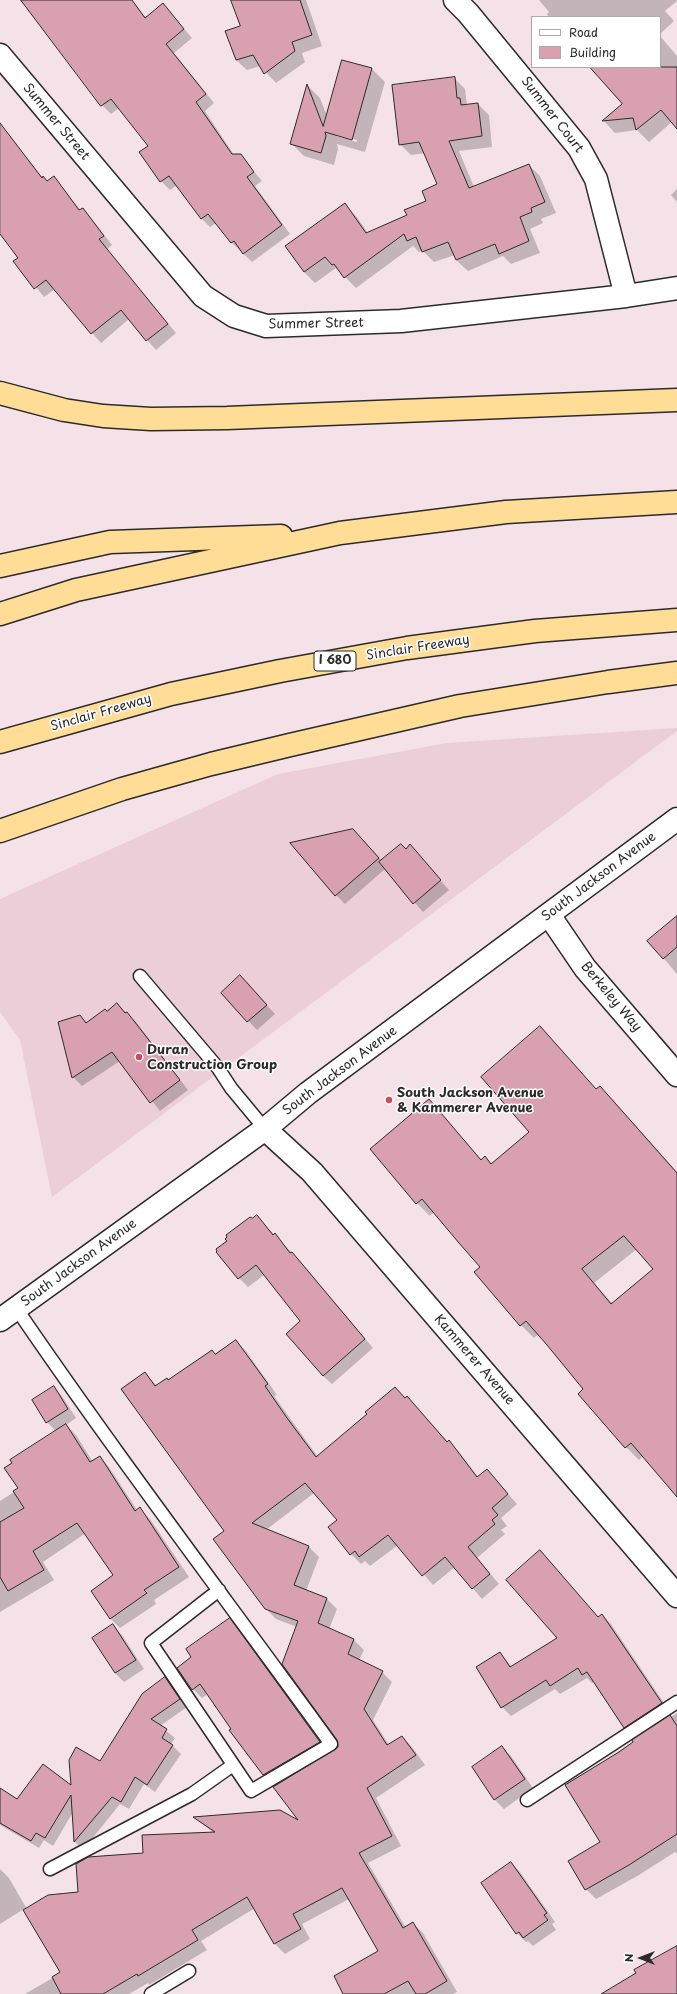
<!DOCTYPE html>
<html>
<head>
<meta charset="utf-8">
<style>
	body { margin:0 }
	#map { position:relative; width:677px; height:1994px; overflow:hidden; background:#f4e2e8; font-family:"Playpen Sans",sans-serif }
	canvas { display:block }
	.legend { position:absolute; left:531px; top:16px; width:130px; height:52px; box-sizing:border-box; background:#fff; border:1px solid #aaa; margin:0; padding:5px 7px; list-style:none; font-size:12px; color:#2b2b2b }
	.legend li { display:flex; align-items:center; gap:8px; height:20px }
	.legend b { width:20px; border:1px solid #aaa }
	.north { position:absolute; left:621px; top:1938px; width:40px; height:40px; -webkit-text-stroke:3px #fff; paint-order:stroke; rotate:270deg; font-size:11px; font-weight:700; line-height:16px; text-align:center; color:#2b2b2b }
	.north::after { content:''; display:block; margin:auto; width:14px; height:18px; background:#2b2b2b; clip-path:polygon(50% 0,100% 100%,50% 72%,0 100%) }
</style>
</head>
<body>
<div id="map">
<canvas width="677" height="1994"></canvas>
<ul class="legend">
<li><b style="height:5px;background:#fff"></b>Road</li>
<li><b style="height:11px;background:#d9a0b1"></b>Building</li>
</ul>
<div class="north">N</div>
</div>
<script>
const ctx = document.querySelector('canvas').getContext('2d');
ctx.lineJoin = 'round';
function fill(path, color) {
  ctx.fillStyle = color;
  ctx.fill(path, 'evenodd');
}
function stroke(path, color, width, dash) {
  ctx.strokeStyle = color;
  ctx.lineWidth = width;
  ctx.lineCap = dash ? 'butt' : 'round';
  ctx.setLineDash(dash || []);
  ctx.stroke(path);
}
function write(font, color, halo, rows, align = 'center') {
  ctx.font = font + ' "Playpen Sans",sans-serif';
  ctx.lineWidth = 3;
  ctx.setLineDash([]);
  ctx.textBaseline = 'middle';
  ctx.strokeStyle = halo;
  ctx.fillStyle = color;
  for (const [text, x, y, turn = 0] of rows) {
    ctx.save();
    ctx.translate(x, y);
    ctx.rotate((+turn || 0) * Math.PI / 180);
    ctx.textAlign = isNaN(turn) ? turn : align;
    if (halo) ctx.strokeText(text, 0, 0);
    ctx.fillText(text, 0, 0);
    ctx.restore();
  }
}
fill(new Path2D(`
	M 677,728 L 677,731 L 52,1197 L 20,1040 L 0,1012 L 0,899 L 278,774 L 447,743 Z`), '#ecced8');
fill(new Path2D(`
	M 20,0 L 132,0 L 146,18 L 163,4 L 192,38 L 174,53 L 214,103 L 205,111 L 234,155 L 240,155 L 262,181 L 255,186 L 290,234 L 252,262 L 232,243 L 216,223 L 210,227 L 201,218 L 177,185 L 170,190 L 161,181 L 150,146 L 119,108 L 111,114 L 102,105 Z
	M 232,0 L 306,0 L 322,46 L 302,53 L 305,62 L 276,83 L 260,66 L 247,70 L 236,60 L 227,31 L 241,27 Z
	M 539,0 L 677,0 L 677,1 L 665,11 L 674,21 L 660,34 L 660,17 L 549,17 L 547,14 L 549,12 Z
	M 660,36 L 677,56 L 677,125 L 673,121 L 649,142 L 637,130 L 615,133 L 604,121 L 624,105 L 592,67 L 660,67 Z
	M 343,61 L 372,69 L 385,82 L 365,152 L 337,144 L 338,149 L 334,165 L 304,156 L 291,143 L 308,86 L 320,98 L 327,116 ZM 336,134 L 357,140 L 357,142 L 336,136 Z
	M 454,78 L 465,89 L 467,105 L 478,104 L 489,115 L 492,147 L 459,151 L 474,187 L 529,165 L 540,176 L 556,213 L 541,219 L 543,223 L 530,229 L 540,253 L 511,264 L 503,256 L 468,271 L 456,260 L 455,255 L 434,262 L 422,250 L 419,252 L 413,246 L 356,288 L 336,268 L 315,283 L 304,272 L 286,246 L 345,205 L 356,216 L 368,233 L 408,216 L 428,201 L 438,185 L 425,153 L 411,155 L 400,144 Z
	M 3,128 L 43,178 L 48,182 L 54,177 L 81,211 L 83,209 L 91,218 L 112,245 L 107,249 L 176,333 L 156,350 L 129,319 L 101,343 L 55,289 L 44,297 L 15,261 L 19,258 L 0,233 L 0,129 Z
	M 677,189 L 677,202 L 671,195 Z
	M 362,839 L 382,861 L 410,846 L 449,890 L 423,912 L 385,869 L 345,904 L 336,895 Z
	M 677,917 L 677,974 L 649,941 Z
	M 249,986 L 275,1014 L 257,1030 L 222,993 Z
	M 117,1004 L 136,1022 L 188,1090 L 160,1111 L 120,1061 L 82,1086 L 73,1077 L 59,1022 L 80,1016 L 87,1023 Z
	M 540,1028 L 597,1090 L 600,1087 L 613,1100 L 677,1172 L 677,1496 L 643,1456 L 639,1460 L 626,1447 L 585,1389 L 538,1334 L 534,1338 L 521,1325 L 481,1267 L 434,1212 L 430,1216 L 417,1203 L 429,1101 L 482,1161 L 485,1158 L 492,1164 L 531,1132 ZM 637,1249 L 654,1269 L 613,1304 L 594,1283 Z
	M 256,1216 L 301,1262 L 373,1348 L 332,1384 L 323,1376 L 301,1321 L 264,1275 L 248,1287 L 239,1278 L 228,1241 Z
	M 236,1341 L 246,1351 L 277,1395 L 274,1396 L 318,1457 L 368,1414 L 395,1388 L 405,1398 L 407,1397 L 448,1442 L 449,1442 L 459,1452 L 478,1477 L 487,1470 L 517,1504 L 501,1518 L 507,1526 L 501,1530 L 505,1534 L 477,1558 L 499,1584 L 482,1599 L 455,1567 L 433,1585 L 398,1545 L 370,1566 L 365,1561 L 361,1564 L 351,1554 L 338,1521 L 314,1493 L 266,1530 L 309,1547 L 319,1557 L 306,1591 L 327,1599 L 337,1609 L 329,1629 L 354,1640 L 364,1650 L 359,1660 L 382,1672 L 392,1682 L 373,1720 L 389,1745 L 402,1737 L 412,1747 L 425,1765 L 376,1798 L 401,1846 L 368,1863 L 406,1928 L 413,1923 L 423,1933 L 457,1992 L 453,1994 L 344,1994 L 380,1951 L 349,1899 L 302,1924 L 310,1939 L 285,1954 L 275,1944 L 255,1908 L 201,1941 L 207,1950 L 149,1985 L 148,1983 L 129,1994 L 25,1994 L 61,1973 L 24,1909 L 0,1924 L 0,1869 L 9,1878 L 27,1909 L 79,1893 L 144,1853 L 214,1833 L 195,1818 L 302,1824 L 339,1748 L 338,1739 L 297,1627 L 276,1619 L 265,1608 L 145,1373 L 157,1386 L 215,1355 Z
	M 53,1387 L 62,1396 L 76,1418 L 66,1425 L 76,1435 L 93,1462 L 100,1457 L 109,1467 L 137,1510 L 140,1509 L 150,1519 L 189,1577 L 154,1600 L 156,1604 L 120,1628 L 110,1618 L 115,1575 L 86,1533 L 43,1562 L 54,1580 L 0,1612 L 0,1501 L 19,1489 L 56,1431 L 47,1422 Z
	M 540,1551 L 599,1618 L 602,1615 L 611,1624 L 670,1712 L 634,1736 L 625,1727 L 594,1682 L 592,1683 L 587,1678 L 560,1694 L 555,1689 L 511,1716 L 502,1707 L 500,1653 L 512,1667 L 558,1638 Z
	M 230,1620 L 239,1629 L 328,1751 L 273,1783 L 231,1730 L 233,1729 L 208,1694 L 202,1698 L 193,1689 L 193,1658 Z
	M 113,1626 L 122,1635 L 144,1669 L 124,1682 L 115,1673 Z
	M 165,1678 L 173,1686 L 187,1707 L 160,1726 L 175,1738 L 171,1744 L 181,1754 L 155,1792 L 144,1784 L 129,1809 L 120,1804 L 83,1850 L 75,1842 L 73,1812 L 53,1846 L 44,1840 L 39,1848 L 0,1825 L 0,1790 L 17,1800 L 72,1787 L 100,1762 Z
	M 677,1713 L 677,1854 L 675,1852 L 639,1875 L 596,1899 L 586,1889 L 601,1842 L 566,1786 Z
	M 502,1747 L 511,1756 L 533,1788 L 504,1809 L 495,1800 L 473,1768 Z
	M 511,1863 L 520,1872 L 555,1922 L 552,1924 L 556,1930 L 533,1946 L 528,1941 L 526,1942 L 517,1933 Z`), '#0003');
const building = new Path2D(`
	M 21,0 L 132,0 L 145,18 L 163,3 L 184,29 L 166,44 L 206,94 L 196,102 L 232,154 L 241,154 L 254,172 L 247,177 L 282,225 L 243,254 L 234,241 L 231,243 L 208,214 L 201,219 L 169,176 L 160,182 L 139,152 L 148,146 L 111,99 L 101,106 Z
	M 231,0 L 300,0 L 312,35 L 292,42 L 295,51 L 264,74 L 253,55 L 236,60 L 225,31 L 240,26 Z
	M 342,60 L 372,68 L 352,140 L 325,132 L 326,136 L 321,153 L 290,144 L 307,84 L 323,126 Z
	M 590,67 L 677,67 L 677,129 L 661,110 L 636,130 L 633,118 L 602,121 L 622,104 Z
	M 455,77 L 457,98 L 460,98 L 461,105 L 478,103 L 482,136 L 449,141 L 469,188 L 529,164 L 545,202 L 531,208 L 532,212 L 520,217 L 529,241 L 499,254 L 495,244 L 456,260 L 448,242 L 422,252 L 416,237 L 407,241 L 404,234 L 344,278 L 334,264 L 332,265 L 325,257 L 304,272 L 285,246 L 345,203 L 366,233 L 407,215 L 404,210 L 426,201 L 422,191 L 437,184 L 419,142 L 399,145 L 392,85 Z
	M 0,123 L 42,178 L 43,176 L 47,181 L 54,176 L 79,210 L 83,208 L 104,236 L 99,239 L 168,324 L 146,341 L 121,310 L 91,334 L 46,280 L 34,289 L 13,261 L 18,258 L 0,234 Z
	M 353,829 L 379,858 L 335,896 L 290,843 Z
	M 401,844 L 406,849 L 410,844 L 441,880 L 413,904 L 379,862 Z
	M 677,916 L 677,947 L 663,959 L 647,941 Z
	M 240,975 L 267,1005 L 247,1022 L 221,993 Z
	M 117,1003 L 125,1013 L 127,1012 L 180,1080 L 150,1103 L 112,1052 L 72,1078 L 58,1022 L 80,1015 L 86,1023 L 105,1009 L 107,1011 Z
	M 540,1026 L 596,1089 L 600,1086 L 677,1173 L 677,1497 L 631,1443 L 625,1448 L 578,1394 L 583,1389 L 547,1345 L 526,1321 L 520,1326 L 474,1272 L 480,1267 L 459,1243 L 422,1199 L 416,1204 L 370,1149 L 429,1099 L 481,1160 L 485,1156 L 491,1164 L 529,1132 L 481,1077 ZM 624,1236 L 653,1269 L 611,1304 L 582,1269 Z
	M 257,1215 L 273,1235 L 275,1233 L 290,1253 L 292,1252 L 365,1339 L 323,1376 L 286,1334 L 300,1321 L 256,1265 L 238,1279 L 216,1252 L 217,1251 L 216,1249 L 227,1241 L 225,1239 L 227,1237 L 226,1235 L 250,1217 L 252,1218 Z
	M 236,1340 L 268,1384 L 265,1386 L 287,1418 L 316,1457 L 367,1414 L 365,1412 L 395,1387 L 405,1398 L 407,1396 L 447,1442 L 449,1440 L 477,1477 L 487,1469 L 508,1494 L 492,1508 L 498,1515 L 492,1520 L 495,1524 L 468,1547 L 490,1574 L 472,1589 L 445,1557 L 422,1576 L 388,1535 L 359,1557 L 355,1551 L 350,1555 L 328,1527 L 337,1520 L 305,1483 L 252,1523 L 309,1546 L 294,1585 L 327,1598 L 318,1623 L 354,1639 L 348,1654 L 383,1671 L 364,1709 L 387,1745 L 402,1736 L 416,1755 L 367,1788 L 392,1836 L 359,1853 L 403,1928 L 413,1922 L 447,1981 L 425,1994 L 416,1994 L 408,1981 L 384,1994 L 343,1994 L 334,1976 L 378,1951 L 342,1888 L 293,1914 L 301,1929 L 274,1944 L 247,1897 L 192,1930 L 198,1940 L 138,1976 L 137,1974 L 103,1994 L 61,1994 L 52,1977 L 60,1972 L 23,1910 L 48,1895 L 78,1892 L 76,1864 L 88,1857 L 143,1853 L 142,1835 L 215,1832 L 193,1817 L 280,1810 L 298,1820 L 273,1787 L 338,1747 L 337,1740 L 282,1664 L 298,1621 L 265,1609 L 213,1539 L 224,1531 L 121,1389 L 145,1372 L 155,1386 L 167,1378 L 168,1380 L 212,1350 L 215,1354 Z
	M 54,1386 L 68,1409 L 46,1423 L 32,1400 Z
	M 66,1424 L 90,1462 L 100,1456 L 135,1511 L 140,1507 L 179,1567 L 144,1590 L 147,1593 L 110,1619 L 91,1591 L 113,1575 L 77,1523 L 33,1551 L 44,1570 L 8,1591 L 0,1577 L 0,1522 L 24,1508 L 13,1491 L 18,1488 L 4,1468 L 12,1463 L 10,1460 Z
	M 540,1550 L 598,1617 L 602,1614 L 662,1703 L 624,1728 L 587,1672 L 582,1675 L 578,1668 L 550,1686 L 546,1680 L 501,1708 L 476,1667 L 500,1652 L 510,1667 L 557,1638 L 506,1580 Z
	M 230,1618 L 320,1742 L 263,1775 L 229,1730 L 231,1729 L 200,1684 L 192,1690 L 177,1668 L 191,1657 L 186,1649 Z
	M 113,1624 L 136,1660 L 115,1673 L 92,1638 Z
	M 165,1677 L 180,1699 L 151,1719 L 167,1729 L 162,1738 L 173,1745 L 147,1785 L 135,1777 L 121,1802 L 112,1797 L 74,1842 L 71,1795 L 45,1838 L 36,1833 L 31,1841 L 0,1823 L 0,1788 L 17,1799 L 43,1764 L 71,1785 L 69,1760 L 76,1747 L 100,1761 L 142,1694 Z
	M 670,1715 L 677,1726 L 677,1834 L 629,1865 L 585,1890 L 568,1861 L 600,1842 L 565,1785 L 619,1752 L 633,1742 L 632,1740 Z
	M 502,1746 L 525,1779 L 494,1800 L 472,1767 Z
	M 511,1862 L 547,1913 L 544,1915 L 548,1920 L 523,1938 L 519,1932 L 516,1934 L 481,1883 Z
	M 677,1946 L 677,1994 L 601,1994 L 636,1973 L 634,1970 Z`);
fill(building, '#d9a0b1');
stroke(building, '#2b2b2b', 1);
const service = new Path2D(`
	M 140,976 L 218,1068 L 231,1088 L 265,1129
	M 16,1308 C 117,1456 226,1599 331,1744 L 251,1791 L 151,1643 L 219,1590
	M 527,1800 L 677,1702
	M 50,1869 L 192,1794 L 233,1765
	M 151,1994 L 189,1971`);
const minor = new Path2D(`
	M 455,0 L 468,13 L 579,148 L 596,179 L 626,296
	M 0,55 L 203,296 L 234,316 L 266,326 L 401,321 L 626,296 L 677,288
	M 549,915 L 585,968 L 677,1075
	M 265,1129 L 312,1172 L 677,1596`);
const secondary = new Path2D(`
	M 0,1320 L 265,1129 L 308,1093 L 677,819`);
const motorway = new Path2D(`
	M 0,393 L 64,410 L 103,416 L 151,419 L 227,418 L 677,400
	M 0,566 L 110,542 L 281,536
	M 0,614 L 76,590 L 340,533 L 506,512 L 677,502
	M 0,742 L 171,694 L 280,671 L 407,648 L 535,631 L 677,620
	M 0,831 L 122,789 L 211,764 L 290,745 L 460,706 L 608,682 L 677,673`);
stroke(service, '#2b2b2b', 15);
stroke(minor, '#2b2b2b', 25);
stroke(secondary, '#2b2b2b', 25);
stroke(motorway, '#2b2b2b', 25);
stroke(service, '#fff', 12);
stroke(minor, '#fff', 22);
stroke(secondary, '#fff', 22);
stroke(motorway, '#ffdd96', 22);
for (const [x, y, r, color] of [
	[139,1057,4,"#d1495b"],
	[389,1100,4,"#d1495b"]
]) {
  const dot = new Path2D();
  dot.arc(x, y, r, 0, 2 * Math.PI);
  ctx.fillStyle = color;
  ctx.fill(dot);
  stroke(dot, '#fff', 1.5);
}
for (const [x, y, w] of [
	[335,661,42]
]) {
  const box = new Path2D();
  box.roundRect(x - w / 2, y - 10, w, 20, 3);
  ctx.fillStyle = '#fff';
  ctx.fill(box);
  stroke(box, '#2b2b2b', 1);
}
write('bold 12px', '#2b2b2b', null, [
	["I 680",335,661]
]);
write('13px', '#2b2b2b', '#fff', [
	["Summer Court",552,115,52],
	["Summer Street",56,122,50],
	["Summer Street",316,324,-1],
	["Sinclair Freeway",418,648,-9],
	["Sinclair Freeway",101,713,-16],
	["South Jackson Avenue",599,877,-37],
	["Berkeley Way",611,997,50],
	["South Jackson Avenue",340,1071,-37],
	["South Jackson Avenue",79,1263,-36],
	["Kammerer Avenue",474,1360,49]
]);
write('bold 13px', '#2b2b2b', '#fff', [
	["Duran",147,1050],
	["Construction Group",147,1065],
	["South Jackson Avenue",397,1093],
	["& Kammerer Avenue",397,1108]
], 'left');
</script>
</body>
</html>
